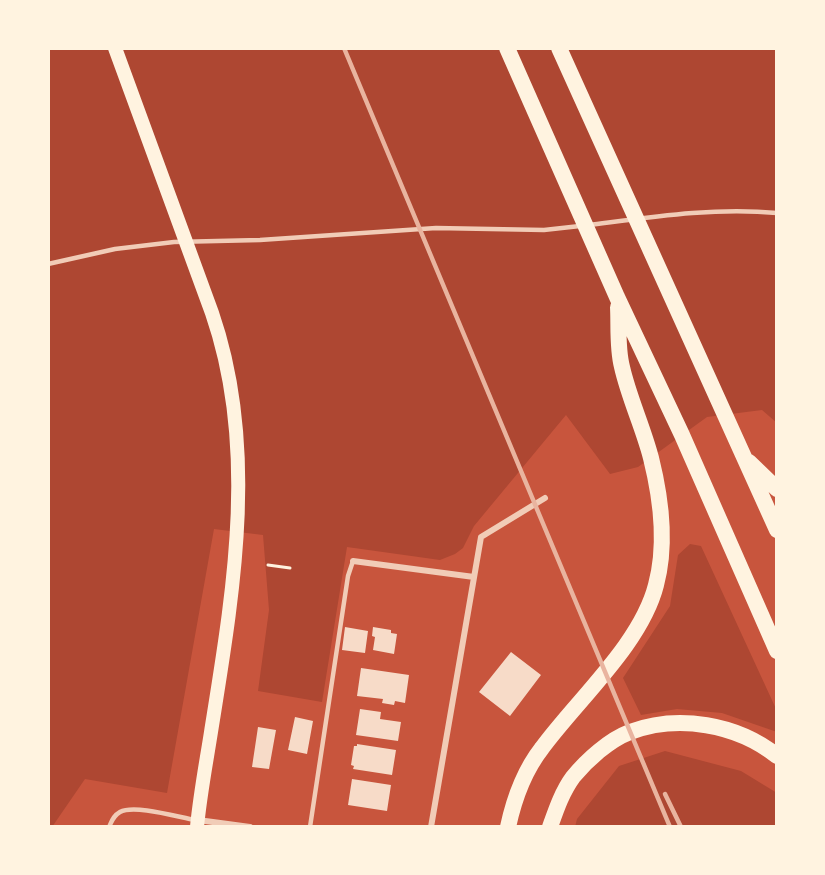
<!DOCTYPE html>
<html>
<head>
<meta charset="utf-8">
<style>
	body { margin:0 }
	#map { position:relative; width:825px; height:875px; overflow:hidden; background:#c8553d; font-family:Ubuntu,sans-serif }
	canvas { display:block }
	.frame { position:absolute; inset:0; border:50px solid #fff3e0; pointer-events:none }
</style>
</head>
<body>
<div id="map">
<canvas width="825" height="875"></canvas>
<div class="frame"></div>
</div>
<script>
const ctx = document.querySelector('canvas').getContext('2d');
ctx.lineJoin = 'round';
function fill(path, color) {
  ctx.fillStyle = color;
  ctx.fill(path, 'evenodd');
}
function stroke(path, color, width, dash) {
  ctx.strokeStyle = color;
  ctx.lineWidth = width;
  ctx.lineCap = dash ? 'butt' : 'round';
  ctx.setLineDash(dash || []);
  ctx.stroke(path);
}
fill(new Path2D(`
	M 48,48 L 777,48 L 777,423 L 762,410 L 707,417 L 638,467 L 610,474 L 566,415 L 474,526 L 463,548 L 455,554 L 440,560 L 347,547 L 322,702 L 258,691 L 269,610 L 263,535 L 214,529 L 167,793 L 85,779 L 52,827 L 48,827 Z
	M 690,544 L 701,546 L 777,711 L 777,732 L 722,713 L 677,709 L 641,715 L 623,678 L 670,606 L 678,555 Z
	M 665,751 L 741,771 L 777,793 L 777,827 L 575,827 L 577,819 L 619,766 Z`), '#ae4732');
fill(new Path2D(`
	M 345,627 L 368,631 L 365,653 L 342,650 Z
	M 373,627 L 391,630 L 391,633 L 397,634 L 394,654 L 373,650 L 375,637 L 372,636 Z
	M 511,652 L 541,675 L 510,716 L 479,692 Z
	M 361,668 L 409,675 L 405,703 L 395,701 L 394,705 L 382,703 L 383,699 L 357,696 Z
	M 360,709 L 381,712 L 380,719 L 401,722 L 398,741 L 356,735 Z
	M 295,717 L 313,721 L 307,754 L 288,750 Z
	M 258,727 L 276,730 L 269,769 L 252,767 Z
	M 357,744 L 396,750 L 392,775 L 353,769 L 354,766 L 351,765 L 354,746 L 357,746 Z
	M 352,779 L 391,785 L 387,811 L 348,805 Z`), '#f7dbc8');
stroke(new Path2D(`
	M 268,565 L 290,568`), '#fff3e0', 3);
stroke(new Path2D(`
	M 589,225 C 651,217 714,207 777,213
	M 48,264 L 115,249 L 174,242 L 260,240 L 436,228 L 544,230 L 580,226
	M 109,827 C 112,821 113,816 120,812 C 134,804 178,817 195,820
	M 310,827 L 348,576 L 353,561`), '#f1ccb7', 4.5);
stroke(new Path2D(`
	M 353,561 L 474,577
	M 198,820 L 250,827
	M 431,827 L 481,537 L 545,498`), '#f1ccb7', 6);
stroke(new Path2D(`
	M 115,48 L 212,313 C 259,449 233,594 211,732 C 206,764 200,795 197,827`), '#fff3e0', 14);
stroke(new Path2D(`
	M 507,48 L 617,297 L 682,435 L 777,651
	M 559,48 L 777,530
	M 749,462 L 777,489
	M 508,827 C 514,799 524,771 542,748 C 578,699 641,644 656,585 C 667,544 661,498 651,458 C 643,427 629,398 622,367 C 617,348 619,326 618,307
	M 550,827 C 556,810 562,792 573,777 C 587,760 609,740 630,732 C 678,714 737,724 777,756`), '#fff3e0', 16);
stroke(new Path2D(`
	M 344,48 L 670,827
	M 665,794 L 681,827`), '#e9b49f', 4.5);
</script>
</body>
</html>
